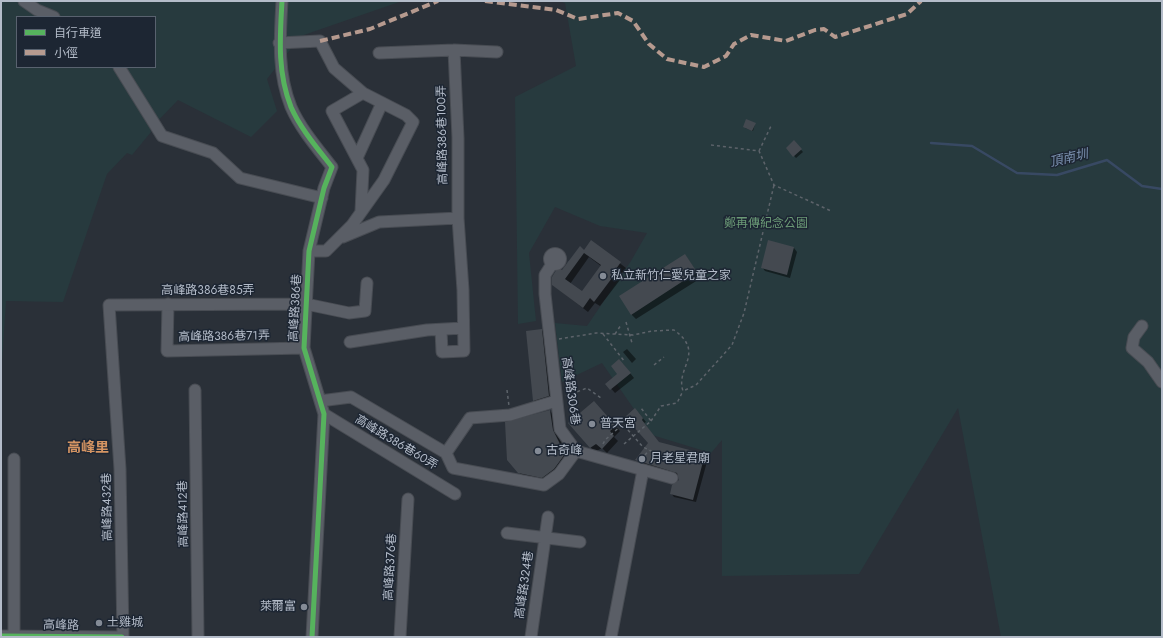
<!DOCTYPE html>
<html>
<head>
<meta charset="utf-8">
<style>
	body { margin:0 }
	#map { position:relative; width:1163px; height:638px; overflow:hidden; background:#2a3038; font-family:Jost,"Noto Sans TC",sans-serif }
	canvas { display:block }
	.frame { position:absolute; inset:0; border:2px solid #b4bcc9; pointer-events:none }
	.legend { position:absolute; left:16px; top:16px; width:140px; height:52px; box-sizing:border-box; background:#1d2633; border:1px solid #59626f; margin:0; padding:5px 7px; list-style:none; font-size:12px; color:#b4bcc9 }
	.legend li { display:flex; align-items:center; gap:8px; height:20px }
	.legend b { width:20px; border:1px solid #59626f }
</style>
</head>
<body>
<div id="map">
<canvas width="1163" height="638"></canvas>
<div class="frame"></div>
<ul class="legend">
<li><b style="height:5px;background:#56b35d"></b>自行車道</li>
<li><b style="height:5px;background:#b69a8f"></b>小徑</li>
</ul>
</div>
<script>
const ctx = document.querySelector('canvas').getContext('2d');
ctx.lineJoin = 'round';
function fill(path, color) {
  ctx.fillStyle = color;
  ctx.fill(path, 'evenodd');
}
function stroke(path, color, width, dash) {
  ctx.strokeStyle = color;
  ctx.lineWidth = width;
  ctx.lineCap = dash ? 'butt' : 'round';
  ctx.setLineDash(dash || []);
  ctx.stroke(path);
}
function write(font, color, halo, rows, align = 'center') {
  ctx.font = font + ' Jost,"Noto Sans TC",sans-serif';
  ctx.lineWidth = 3;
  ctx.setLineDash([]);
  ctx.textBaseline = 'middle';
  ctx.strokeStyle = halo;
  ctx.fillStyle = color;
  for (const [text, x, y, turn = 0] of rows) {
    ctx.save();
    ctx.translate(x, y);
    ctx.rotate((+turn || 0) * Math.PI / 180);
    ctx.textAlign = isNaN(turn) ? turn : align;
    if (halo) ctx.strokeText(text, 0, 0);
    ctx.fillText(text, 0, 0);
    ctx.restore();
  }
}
fill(new Path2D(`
	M 1,1 L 402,1 L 301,36 L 267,79 L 277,111 L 251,137 L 178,100 L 150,129 L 151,132 L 132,155 L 127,153 L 107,174 L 63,302 L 6,301 L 1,377 ZM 17,17 L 155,17 L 155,67 L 17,67 Z
	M 559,1 L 1162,1 L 1162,637 L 1001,637 L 958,408 L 859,574 L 722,576 L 722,440 L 711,453 L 652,435 L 602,363 L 562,382 L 555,323 L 587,326 L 631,261 L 647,233 L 600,226 L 555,207 L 529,253 L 536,321 L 518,324 L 515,97 L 576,66 L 565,3 Z`), '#273a3e');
fill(new Path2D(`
	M 755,124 L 753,131 L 745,128 Z
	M 794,142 L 803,152 L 796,158 L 787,148 Z
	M 592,242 L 626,268 L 618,278 L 620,280 L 600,306 L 595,303 L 588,312 L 553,285 L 563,271 L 584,251 ZM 589,257 L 601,266 L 582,292 L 570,284 Z
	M 794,248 L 797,252 L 790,278 L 765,271 L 762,267 Z
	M 685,255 L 701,278 L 636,319 L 631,314 Z
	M 542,330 L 547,336 L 554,401 L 539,405 L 534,400 Z
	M 627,349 L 636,359 L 632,363 L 623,352 Z
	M 623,364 L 634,378 L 615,393 L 607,384 L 618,374 Z
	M 598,407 L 620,431 L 614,437 L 618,441 L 607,453 L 602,448 L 595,452 L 590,447 Z
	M 550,411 L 555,416 L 558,436 L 569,460 L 548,482 L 524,478 L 519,472 Z
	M 638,412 L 646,422 L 644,423 L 659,443 L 704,455 L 708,458 L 696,502 L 674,497 L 671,493 L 680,481 L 678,475 L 639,463 L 636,459 L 649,443 Z`), '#0007');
stroke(new Path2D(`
	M 931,143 L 972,146 L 1017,173 L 1057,175 L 1107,160 L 1142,186 L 1162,189`), '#384963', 2.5);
fill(new Path2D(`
	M 746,119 L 756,123 L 752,131 L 743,127 Z
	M 794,140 L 802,149 L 793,157 L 786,148 Z
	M 591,240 L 621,262 L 613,273 L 615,274 L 594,302 L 590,298 L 583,308 L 552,285 L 552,277 L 558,267 L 562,270 L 580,246 L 584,250 ZM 584,253 L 601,265 L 582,291 L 565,279 Z
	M 768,240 L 794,247 L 787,275 L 761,268 Z
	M 685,254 L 697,272 L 631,315 L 619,296 Z
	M 542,329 L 549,396 L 533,401 L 526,331 Z
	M 619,359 L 631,373 L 610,390 L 605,384 L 617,374 L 611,366 Z
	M 594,401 L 616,426 L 610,431 L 614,436 L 602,449 L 596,444 L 590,448 L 568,423 Z
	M 635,408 L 643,418 L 642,420 L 659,442 L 705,454 L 693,500 L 670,494 L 672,485 L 679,480 L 677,473 L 635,460 L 648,443 L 625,417 Z
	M 550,410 L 553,430 L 565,454 L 554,469 L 542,478 L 518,473 L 507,460 L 505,422 Z`), '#444950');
const minor = new Path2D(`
	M 24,1 L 37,10 L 54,17
	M 282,1 C 280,37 277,72 291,107 C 300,128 318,149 332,167 L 324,188 L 309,251 L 304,348 L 324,414 L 312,637
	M 279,43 L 320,41 L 334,68 L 363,93 L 406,115 L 413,122 L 384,180 L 352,225 L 326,251 L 309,251
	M 379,53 L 454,50 L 497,52
	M 119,67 L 162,136 L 213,153 L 240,178 L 322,198
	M 357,158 L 382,103
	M 361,211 L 363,170 L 332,111 L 363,93
	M 343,237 L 379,222 L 458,218
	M549.5 259a5.5 5.5 0 1 1 11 0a5.5 5.5 0 1 1-11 0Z
	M 552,264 L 545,275 L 545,294 L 560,429 L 576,451 L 672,478
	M 168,304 L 167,351 L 304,348
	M 1142,326 L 1134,337 L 1132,348 L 1148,362 L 1162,382
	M 441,330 L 442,352 L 464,351 L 463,290 L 458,218 L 458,138 L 454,50
	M 350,342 L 427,330 L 463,328
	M 195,390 L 198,637
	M 320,401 L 351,397 L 446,453 L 470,418 L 510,415 L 556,401
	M 324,414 L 455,494
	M 446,453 L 453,468 L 544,485 L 559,474 L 576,451
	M 14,459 L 14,636
	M 507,533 L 580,542
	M 1,636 L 122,637
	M 123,637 L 120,469 L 109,305 L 306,304 L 349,313 L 365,311 L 367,283
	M 400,637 L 408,499
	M 531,637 L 548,517
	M 611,637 L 643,470`);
stroke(minor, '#484c53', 13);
stroke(new Path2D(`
	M 711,145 L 759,151 L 774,185 L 831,211
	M 759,151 L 772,124
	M 558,255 L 568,262
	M 626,322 L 632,343
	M 603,334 L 625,362
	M 615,334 L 621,325
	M 559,339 L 596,333 L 633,335 L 652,331 L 674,330 C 706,353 675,368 683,391 L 696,385 L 732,345 L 744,313 L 774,185
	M 654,365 L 664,357
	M 507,390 L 509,406
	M 566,396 L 587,388 L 601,398
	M 620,421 L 643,447 L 655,453
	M 651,421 L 661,406 L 677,403 L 683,391
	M 603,444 L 605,440 L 623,424
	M 624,444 L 651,421 L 641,408
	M 645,455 L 649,450`), '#5d636a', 1.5, [3, 3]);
stroke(minor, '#5a5e66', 11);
stroke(new Path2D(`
	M 485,1 L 556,10 L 578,19 L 618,13 L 633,21 L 649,44 L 667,59 L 704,67 L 726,56 L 734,44 L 751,35 L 786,41 L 815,30 L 824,29 L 835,37 L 907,14 L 921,1
	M 320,41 L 370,29 L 438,1`), '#b69a8f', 4, [8, 4]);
stroke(new Path2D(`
	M 282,1 C 280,37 277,72 291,107 C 300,128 318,149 332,167 L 324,188 L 309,251 L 304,348 L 324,414 L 312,637
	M 1,636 L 122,637`), '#56b35d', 5);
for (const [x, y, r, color] of [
	[603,276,4,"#848b96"],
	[592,424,4,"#848b96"],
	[538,451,4,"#848b96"],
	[642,459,4,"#848b96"],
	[304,607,4,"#848b96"],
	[99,623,4,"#848b96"]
]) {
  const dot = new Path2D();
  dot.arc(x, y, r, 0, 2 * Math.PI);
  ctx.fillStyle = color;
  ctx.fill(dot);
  stroke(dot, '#1d2633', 1.5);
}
write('12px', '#b4bcc9', '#1d2633', [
	["高峰路386巷100弄",443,135,-91],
	["高峰路386巷85弄",208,291],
	["高峰路386巷",296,308,-87],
	["高峰路386巷71弄",224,337,-1],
	["高峰路306巷",570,391,82],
	["高峰路386巷60弄",396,443,31],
	["高峰路432巷",108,507,-91],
	["高峰路412巷",184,514,-91],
	["高峰路376巷",391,567,-87],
	["高峰路324巷",525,585,-82],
	["高峰路",61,626,1]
]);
write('12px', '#6b9a76', '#1d2633', [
	["鄭再傳紀念公園",766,224]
]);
write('12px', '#b4bcc9', '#1d2633', [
	["私立新竹仁愛兒童之家",611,276],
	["普天宮",600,424],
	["古奇峰",546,451],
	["月老星君廟",650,459],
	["萊爾富",296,607,"right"],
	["土雞城",107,623]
], 'left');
write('italic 13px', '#7c92b1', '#1d2633', [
	["頂南圳",1069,159,-13]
]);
write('bold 14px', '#d59563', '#1d2633', [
	["高峰里",88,449]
]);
</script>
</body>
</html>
